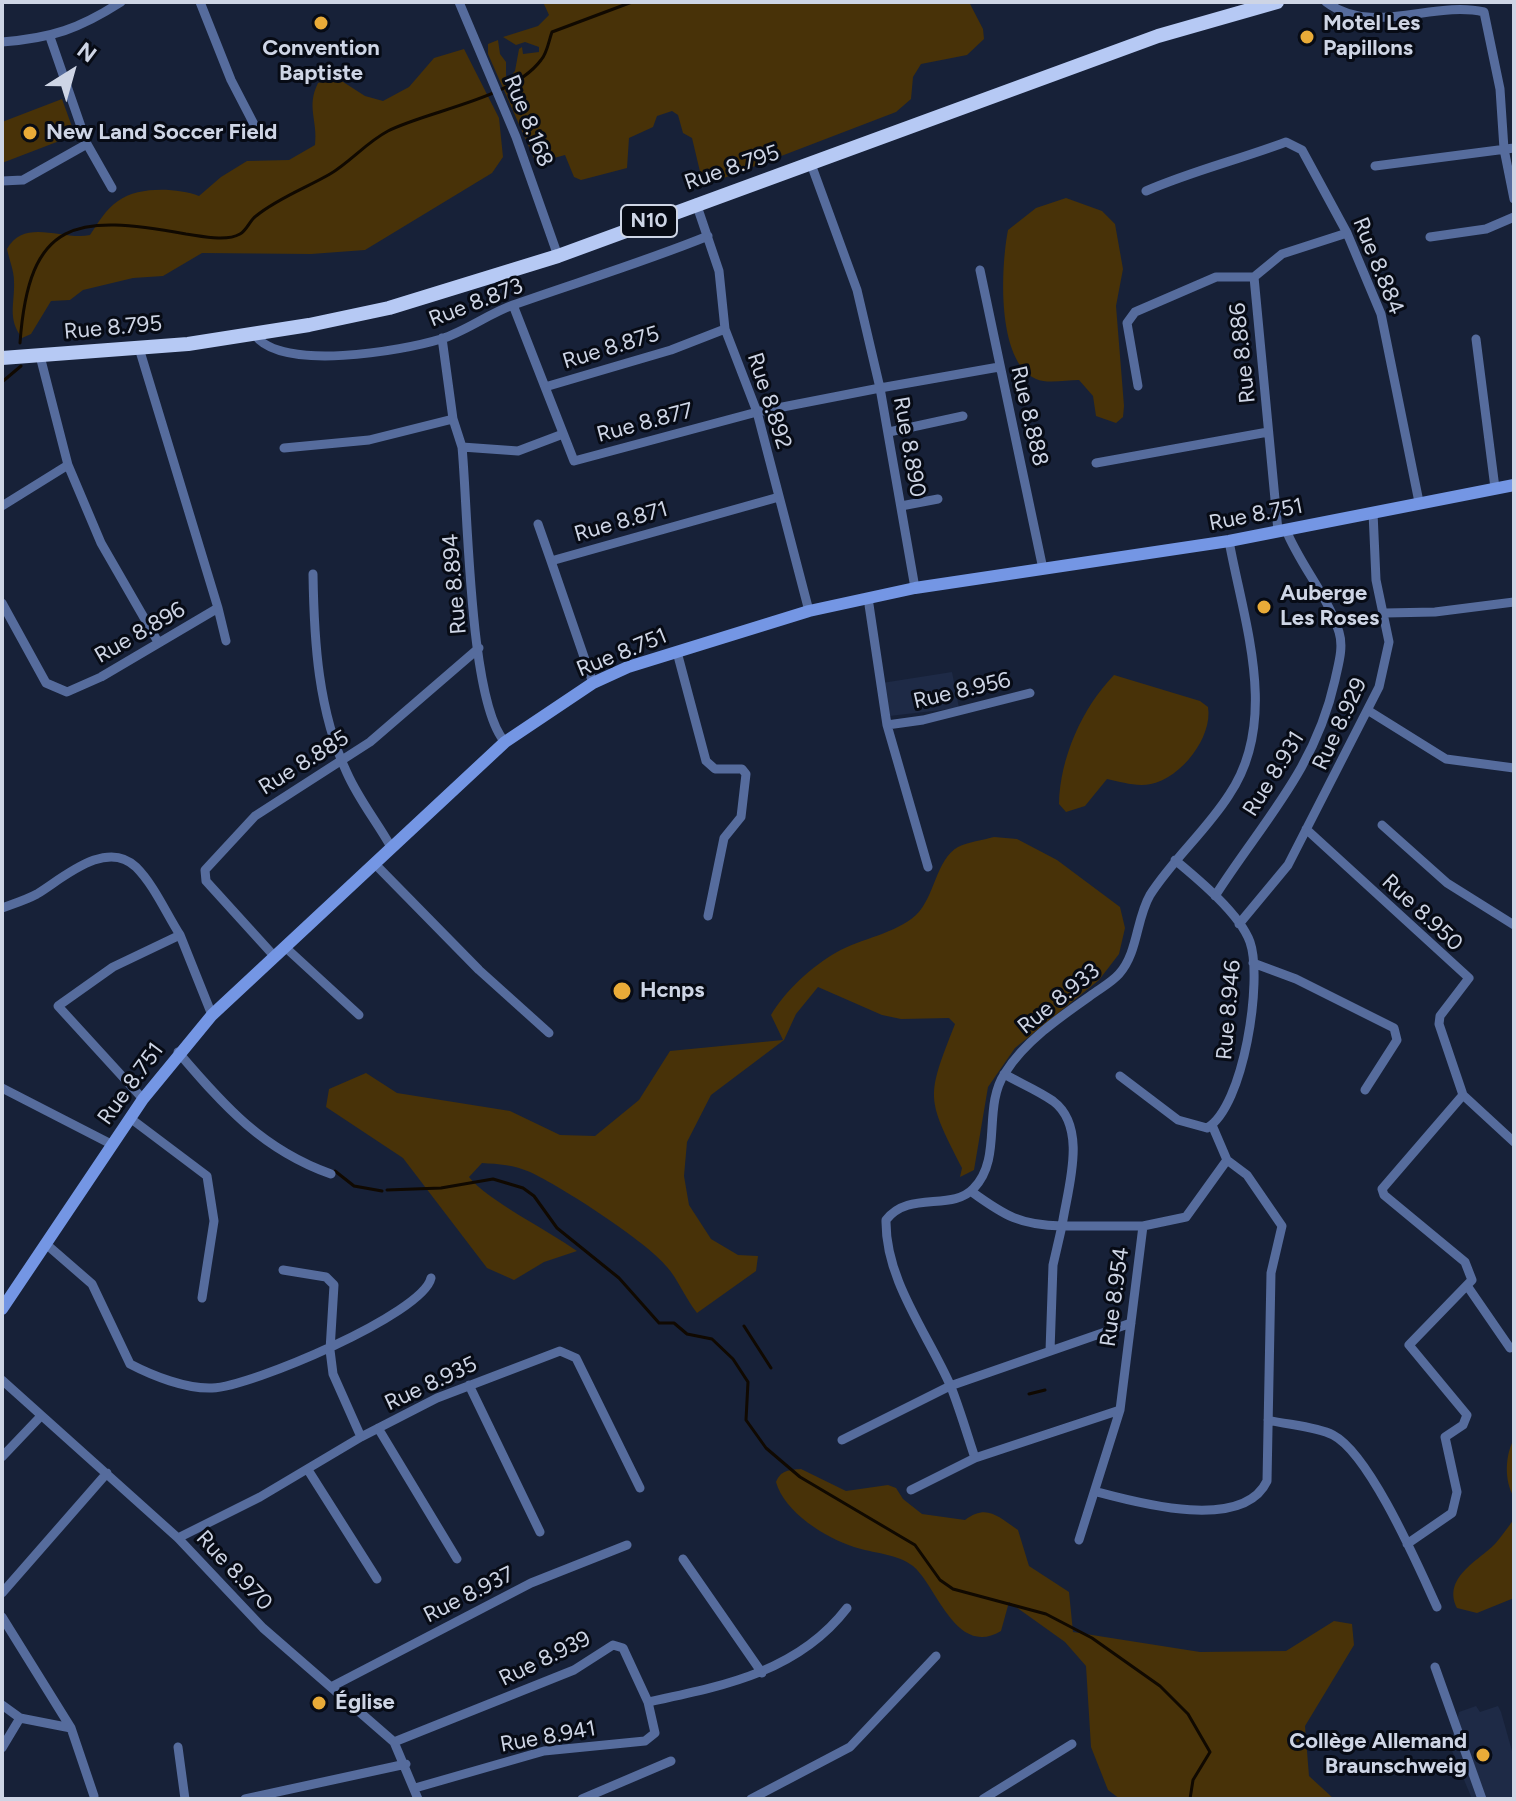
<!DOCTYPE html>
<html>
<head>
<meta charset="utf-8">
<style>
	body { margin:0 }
	#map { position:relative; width:1516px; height:1801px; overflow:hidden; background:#172138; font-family:Figtree,sans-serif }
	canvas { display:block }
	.frame { position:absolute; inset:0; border:4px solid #ced5e5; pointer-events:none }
	.north { position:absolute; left:32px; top:32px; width:80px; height:80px; -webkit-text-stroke:6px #070b15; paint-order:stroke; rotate:37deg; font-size:22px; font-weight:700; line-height:32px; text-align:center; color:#ced5e5 }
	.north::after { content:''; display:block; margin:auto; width:28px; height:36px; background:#ced5e5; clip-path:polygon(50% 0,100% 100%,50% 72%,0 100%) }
</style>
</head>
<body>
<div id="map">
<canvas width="1516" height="1801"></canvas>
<div class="frame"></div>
<div class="north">N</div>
</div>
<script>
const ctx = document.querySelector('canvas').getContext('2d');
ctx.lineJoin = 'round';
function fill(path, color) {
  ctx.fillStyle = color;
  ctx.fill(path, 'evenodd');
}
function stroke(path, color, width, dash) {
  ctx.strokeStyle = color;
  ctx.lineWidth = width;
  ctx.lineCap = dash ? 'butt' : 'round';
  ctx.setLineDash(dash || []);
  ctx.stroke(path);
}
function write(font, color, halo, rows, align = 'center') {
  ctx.font = font + ' Figtree,sans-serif';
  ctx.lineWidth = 6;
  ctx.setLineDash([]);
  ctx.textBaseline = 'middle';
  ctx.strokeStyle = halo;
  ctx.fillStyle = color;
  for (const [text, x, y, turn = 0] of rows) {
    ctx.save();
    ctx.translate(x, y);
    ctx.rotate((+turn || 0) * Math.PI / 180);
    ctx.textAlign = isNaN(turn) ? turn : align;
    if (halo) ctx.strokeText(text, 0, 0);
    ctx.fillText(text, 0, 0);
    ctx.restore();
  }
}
fill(new Path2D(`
	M 952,672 L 959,708 L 889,716 L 882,683 Z
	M 1476,1706 L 1480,1712 L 1498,1706 L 1501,1712 L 1514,1758 L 1514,1799 L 1472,1799 L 1450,1746 L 1459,1712 Z`), '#1e2a46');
fill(new Path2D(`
	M 543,2 L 969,2 L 983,29 L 984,39 L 967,55 L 921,64 L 913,77 L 911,99 L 896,112 L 716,181 L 702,180 L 692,138 L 683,133 L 678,115 L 672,111 L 657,116 L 653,127 L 629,138 L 627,168 L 581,180 L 574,177 L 565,155 L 536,163 L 488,54 L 488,44 L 498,40 L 500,54 L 506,62 L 506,76 L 509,78 L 515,71 L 519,49 L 522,47 L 523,54 L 539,52 L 539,47 L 525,42 L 516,45 L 503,37 L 538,26 L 549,15 Z
	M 464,49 L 499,118 L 503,157 L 492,173 L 365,250 L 311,254 L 202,253 L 163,276 L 133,278 L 83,290 L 70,300 L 51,301 L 31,334 L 22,338 C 7,318 15,304 14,281 C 14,271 9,259 7,249 C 24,217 64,241 90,235 C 98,223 106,209 118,201 C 139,186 177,188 199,196 L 221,177 L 247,161 L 289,160 L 315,145 C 318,120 306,107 318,83 L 337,78 L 365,96 L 383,101 L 409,87 L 434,58 Z
	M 62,99 L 75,135 L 2,163 L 2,122 Z
	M 1066,198 L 1102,211 L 1115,224 L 1123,269 L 1116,306 L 1124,406 L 1123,417 L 1116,423 L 1096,416 L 1093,396 L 1079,380 C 1066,380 1047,384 1036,379 C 996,361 1001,266 1008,230 L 1036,208 Z
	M 1114,675 L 1200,701 L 1208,707 C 1213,737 1181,778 1151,784 C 1136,787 1122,782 1107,779 L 1085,806 L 1066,812 L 1059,804 C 1060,758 1082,708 1114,675 Z
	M 994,837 L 1017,839 L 1057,860 L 1120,907 L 1125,928 L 1119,954 L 1099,980 L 1015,1048 L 988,1087 L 974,1170 L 960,1177 L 962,1168 C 926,1097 926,1098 955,1024 L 949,1018 L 901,1019 L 882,1015 L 818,987 L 796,1014 L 784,1040 L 711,1095 L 687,1142 L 684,1176 L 689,1205 L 711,1239 L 738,1255 L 758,1256 L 756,1271 L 697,1313 C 686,1299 677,1278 667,1267 C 646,1241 562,1187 530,1172 C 514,1165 499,1164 482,1163 L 469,1177 C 487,1200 549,1231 577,1251 L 544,1262 L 514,1280 L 487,1268 L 403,1158 L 326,1107 L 329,1089 L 366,1073 L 397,1093 L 510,1111 L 560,1135 L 595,1136 L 639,1100 L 670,1051 L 783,1040 L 771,1015 C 785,991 812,966 837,952 C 862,938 895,934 916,915 C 935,897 936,859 958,847 C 968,842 983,840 994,837 Z
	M 1514,1439 L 1514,1497 C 1504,1481 1505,1455 1514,1439 Z
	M 801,1469 L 846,1491 L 888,1485 L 896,1488 L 903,1499 L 922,1514 L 965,1520 C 987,1504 997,1516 1018,1530 L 1029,1566 L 1069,1592 L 1073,1632 L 1200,1652 L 1286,1651 L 1334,1621 L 1352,1624 L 1354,1645 L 1305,1726 L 1309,1776 L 1334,1799 L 1120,1799 L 1108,1790 L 1091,1747 L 1086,1666 L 1065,1642 L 1009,1602 L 1001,1631 C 956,1658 937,1586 913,1566 C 898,1554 872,1553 854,1547 C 826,1538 784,1512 776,1482 C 781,1470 789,1470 801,1469 Z
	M 1514,1519 L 1514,1598 L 1477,1613 L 1457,1608 C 1442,1578 1478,1561 1495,1544 C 1502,1536 1508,1527 1514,1519 Z`), '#483208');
stroke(new Path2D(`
	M 20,343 C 29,218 76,214 186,234 C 201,236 226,242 240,234 C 247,230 250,220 256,216 C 278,198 306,188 330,174 C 350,162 367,142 388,131 C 430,110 512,99 541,60 C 547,54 549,40 552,32 L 632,2
	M 2,382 L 21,366
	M 335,1171 L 354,1186 L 382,1191
	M 387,1190 L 441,1188 L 493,1179 L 523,1188 L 534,1196 L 557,1228 L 619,1278 L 659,1323 L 674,1323 L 687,1334 L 712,1339 L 733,1359 L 748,1382 L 746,1420 L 766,1448 L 800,1477 L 915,1545 L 940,1580 L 953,1589 L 1046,1614 L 1092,1638 L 1160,1686 L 1188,1714 L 1210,1752 L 1193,1780 L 1190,1799
	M 744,1326 L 771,1368
	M 1029,1394 L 1045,1390`), '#100901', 3);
stroke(new Path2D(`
	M 200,2 L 231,80 L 259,134
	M 459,2 L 516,137 L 558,256
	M 1326,2 C 1372,37 1433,0 1484,12 L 1500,89 L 1504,149 L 1514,199
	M 2,42 C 52,38 79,29 121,2
	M 87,144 L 112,188
	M 811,164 L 857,290 L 880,388 L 999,367
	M 1375,166 L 1514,148
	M 2,181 L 23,180 L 87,144 L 50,37
	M 1146,191 C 1192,171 1238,160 1286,142 L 1302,150 L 1347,233 L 1381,314 L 1419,502
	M 696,203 L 719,271 L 725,329 L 757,412 L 809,611
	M 1430,237 L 1486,229 L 1514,217
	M 980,270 L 1043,569
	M 1254,277 L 1282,254 L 1347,233
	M 513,305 L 545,387 L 671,350 L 725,329
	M 255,335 C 281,372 402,351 441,339 C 466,331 488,314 513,305 C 578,282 644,262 708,236
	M 1476,339 L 1495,488
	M 40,356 L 68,465 L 101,543 L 158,642
	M 1138,386 L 1127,323 L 1135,312 L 1216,277 L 1254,277 L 1278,531
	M 545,387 L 574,461 L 757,412 L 880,388 L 915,588
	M 453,419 L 462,447 C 468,508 469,703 505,742
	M 889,432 L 963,416
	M 462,447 L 518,451 L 563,434
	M 284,448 L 369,440 L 453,419 L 442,338
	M 1096,463 L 1268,432
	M 2,506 L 68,465
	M 901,506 L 938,499
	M 538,524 L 551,561
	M 313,574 C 314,641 318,711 347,773 C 359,800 377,822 391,847
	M 868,598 L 887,725 L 923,720 L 1030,693
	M 2,603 L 46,683 L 67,692 L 101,677 L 218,608 L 139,348
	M 218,608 L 226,641
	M 1385,613 L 1435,612 L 1514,602
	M 677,652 L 706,761 L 715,769 L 742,769 L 746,774 L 741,817 L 724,838 L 708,916
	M 593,683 L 551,561 L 779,497
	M 1369,711 L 1446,759 L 1514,768
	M 887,725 L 928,867
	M 1382,825 L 1447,883 L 1514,925
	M 1306,829 L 1469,978 L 1440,1016 L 1439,1024 L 1463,1095 L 1382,1189 L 1384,1195 L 1465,1262 L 1472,1280 L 1409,1345 L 1467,1415 L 1463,1425 L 1445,1437 L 1457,1492 L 1452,1513 L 1407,1544
	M 374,863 L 479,970 L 549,1033
	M 1215,896 C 1263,821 1315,770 1335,680 C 1338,665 1344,648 1339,632 C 1328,596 1300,565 1286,530
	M 2,908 C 13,904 26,900 37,894 C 62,879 106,838 136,867 C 154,885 166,913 180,935
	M 1239,924 L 1288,865 L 1379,687 L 1389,642 L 1376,580 L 1373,512
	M 285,947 L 359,1015
	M 275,957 L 206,881 L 205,870 L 255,816 L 370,742 L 479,648
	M 1253,963 L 1296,979 L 1394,1028 L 1397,1040 L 1365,1090
	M 178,1052 C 224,1106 263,1150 331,1174
	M 1004,1074 C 1020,1083 1039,1091 1053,1101 C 1089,1128 1067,1190 1062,1226 L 1143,1226 L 1120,1410 L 1079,1540
	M 1120,1076 L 1178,1120 L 1207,1128 C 1244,1107 1263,979 1250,942 C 1240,914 1198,879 1175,860
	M 2,1088 L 111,1144
	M 1463,1095 L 1514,1142
	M 143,1099 L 58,1006 L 113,967 L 180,935 L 212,1015
	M 130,1118 L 207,1176 L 214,1221 L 202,1298
	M 972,1192 C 1005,1216 1020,1225 1062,1226 L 1053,1265 L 1050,1351
	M 1143,1226 L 1186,1217 L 1227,1160
	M 46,1244 L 92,1284 L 130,1364 C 153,1376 186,1389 212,1388 C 250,1387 423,1314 431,1278
	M 283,1270 L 326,1277 L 334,1285 L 330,1350 L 333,1374 L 361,1437
	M 1468,1287 L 1510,1348
	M 2,1380 L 178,1538 L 263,1628 L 394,1742 L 418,1799
	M 469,1385 L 540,1532
	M 1268,1420 C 1288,1425 1315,1426 1333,1435 C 1370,1454 1419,1568 1437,1607
	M 378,1428 L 457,1559
	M 842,1440 L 950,1386 L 1131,1323
	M 2,1457 L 40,1417
	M 975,1458 C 967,1434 960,1410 951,1387 C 928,1334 885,1280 886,1220 C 909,1190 952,1212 974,1188 C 1003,1158 982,1107 1005,1073 C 1024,1042 1060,1017 1090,996 C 1099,989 1111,983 1119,974 C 1138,953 1136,919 1150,895 C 1173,859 1206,831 1229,795 C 1280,720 1244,623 1229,541
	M 308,1470 L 377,1579
	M 911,1490 L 975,1458 L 1120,1410
	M 1097,1492 C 1138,1503 1243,1532 1267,1481 L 1271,1273 L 1282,1226 L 1247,1175 L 1227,1160 L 1212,1125
	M 178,1538 L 260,1497 L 361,1437 L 437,1398 L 560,1351 L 576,1358 L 640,1488
	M 683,1559 L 762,1673
	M 2,1593 L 107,1473
	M 2,1617 L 71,1728 L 94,1796
	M 1435,1667 L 1482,1799
	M 331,1687 L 531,1583 L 627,1545
	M 2,1705 L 20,1718 L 2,1748
	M 20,1718 L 71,1728
	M 394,1742 L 574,1670 L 613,1645 L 623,1648 L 648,1702 C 723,1686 798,1672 847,1608
	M 178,1747 L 185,1799
	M 415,1788 L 544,1751 L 645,1741 L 655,1733 L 648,1702
	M 245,1799 L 406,1764
	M 582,1799 L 671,1761
	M 751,1799 L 850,1747 L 936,1656
	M 983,1799 L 1072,1744`), '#566c9d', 9);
stroke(new Path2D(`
	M 2,1309 L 143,1099 L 212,1015 L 505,742 L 593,683 L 628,667 L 809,611 L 915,588 L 1229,541 L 1514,485`), '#7496e4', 12);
stroke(new Path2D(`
	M 2,358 L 188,344 L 309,325 L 389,308 L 558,256 L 1158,36 L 1277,2`), '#b6c9f4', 14);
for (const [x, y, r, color] of [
	[321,23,8,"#e9ab38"],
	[1307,37,8,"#e9ab38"],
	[30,133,8,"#e9ab38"],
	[1264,607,8,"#e9ab38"],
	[622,991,10,"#e9ab38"],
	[319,1703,8,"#e9ab38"],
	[1483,1755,8,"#e9ab38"]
]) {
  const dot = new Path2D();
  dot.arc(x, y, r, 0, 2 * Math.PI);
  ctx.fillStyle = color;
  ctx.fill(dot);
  stroke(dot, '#070b15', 3);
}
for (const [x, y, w] of [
	[649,221,56]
]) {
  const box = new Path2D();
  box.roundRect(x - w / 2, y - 16, w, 32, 6);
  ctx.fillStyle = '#070b15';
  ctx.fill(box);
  stroke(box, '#ced5e5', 2);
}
write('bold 20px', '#ced5e5', null, [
	["N10",649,221]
]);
write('bold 22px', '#ced5e5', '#070b15', [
	["Motel Les",1323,24],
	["Papillons",1323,49],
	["Convention",321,49,"center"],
	["Baptiste",321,74,"center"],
	["New Land Soccer Field",46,133],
	["Auberge",1280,594],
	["Les Roses",1280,619],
	["Hcnps",640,991],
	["Église",335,1703],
	["Collège Allemand",1467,1742,"right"],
	["Braunschweig",1467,1767,"right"]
], 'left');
write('22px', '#ced5e5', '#070b15', [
	["Rue 8.168",528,121,68],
	["Rue 8.795",732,168,-19],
	["Rue 8.884",1378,266,68],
	["Rue 8.873",476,303,-21],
	["Rue 8.795",113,328,-5],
	["Rue 8.875",611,348,-17],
	["Rue 8.886",1243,353,-96],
	["Rue 8.892",769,401,72],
	["Rue 8.888",1029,416,77],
	["Rue 8.877",645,423,-15],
	["Rue 8.890",909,447,80],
	["Rue 8.751",1256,515,-11],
	["Rue 8.871",621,522,-16],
	["Rue 8.894",455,584,-95],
	["Rue 8.896",140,633,-30],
	["Rue 8.751",622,653,-22],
	["Rue 8.956",962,691,-13],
	["Rue 8.929",1340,724,-65],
	["Rue 8.885",304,763,-32],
	["Rue 8.931",1274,774,-58],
	["Rue 8.950",1422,913,43],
	["Rue 8.933",1059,999,-39],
	["Rue 8.946",1229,1010,-85],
	["Rue 8.751",131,1084,-54],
	["Rue 8.954",1115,1297,-82],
	["Rue 8.935",431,1384,-25],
	["Rue 8.970",234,1571,47],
	["Rue 8.937",469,1595,-27],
	["Rue 8.939",545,1659,-26],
	["Rue 8.941",548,1737,-10]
]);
</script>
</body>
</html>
